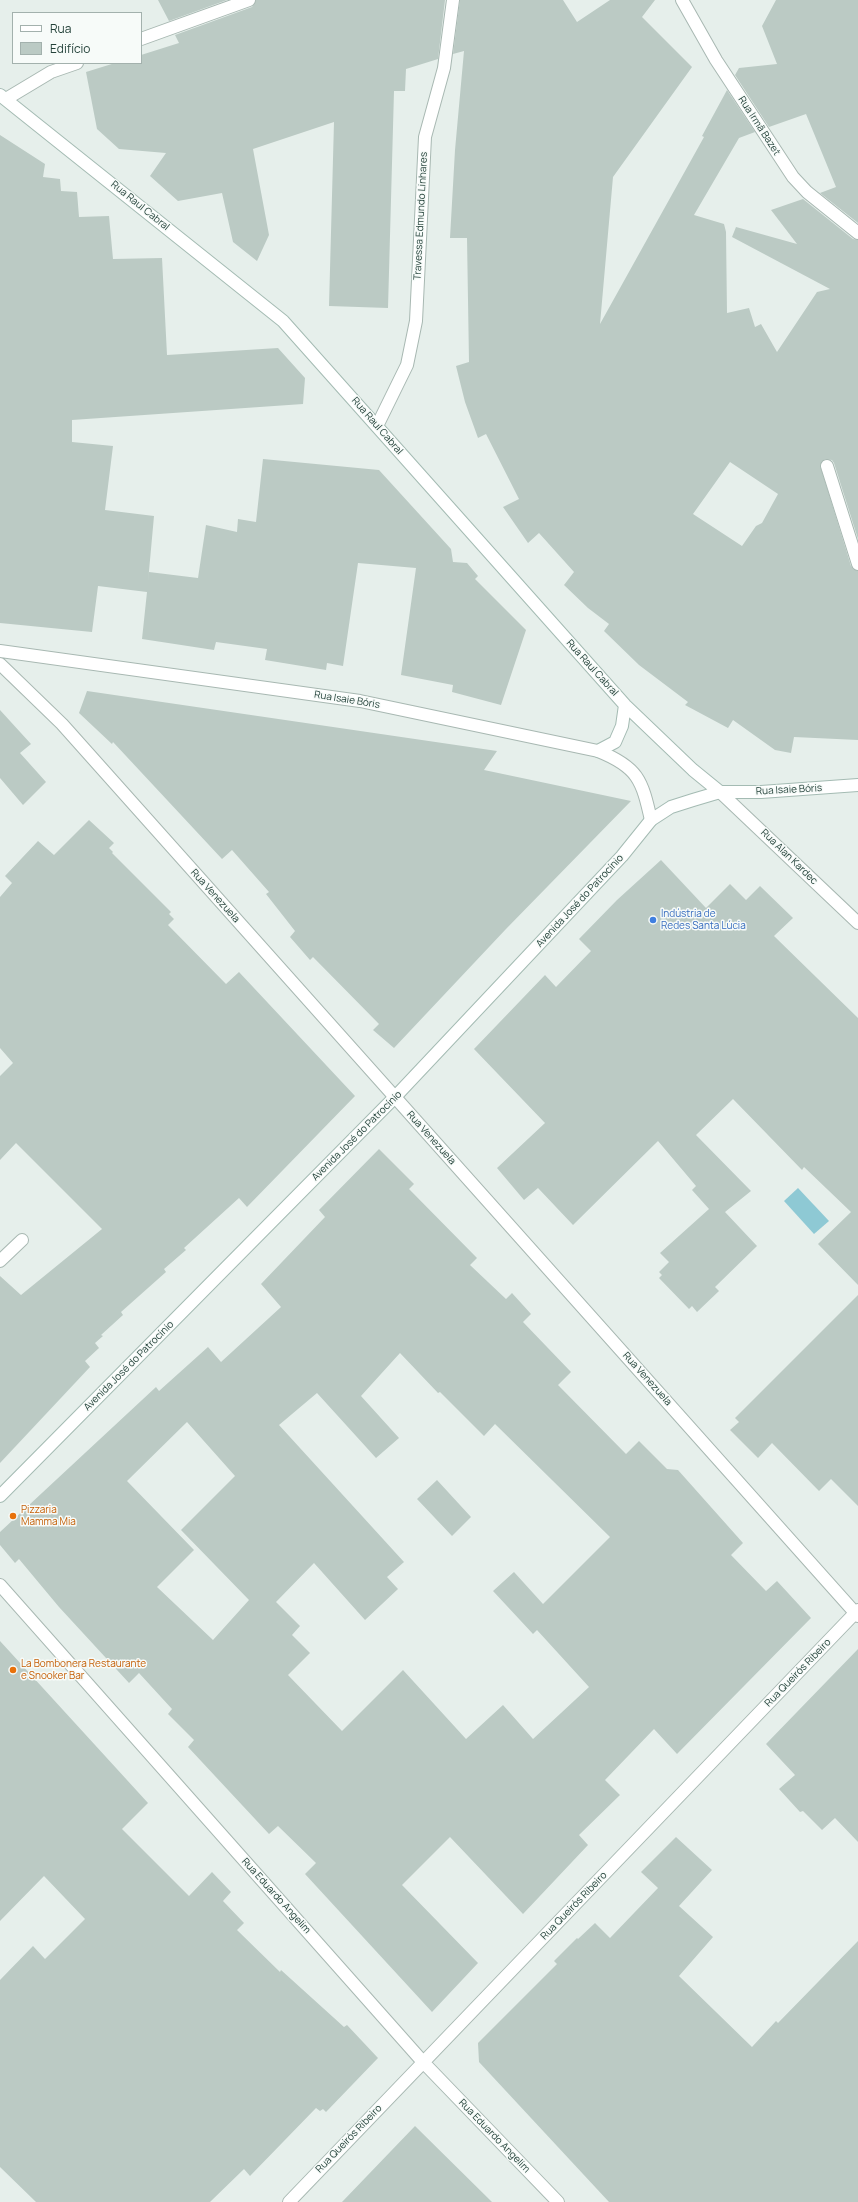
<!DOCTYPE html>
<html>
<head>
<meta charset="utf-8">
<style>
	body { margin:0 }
	#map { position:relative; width:858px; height:2202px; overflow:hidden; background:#e6efeb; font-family:Manrope,sans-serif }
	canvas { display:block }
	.legend { position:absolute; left:12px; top:12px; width:130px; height:52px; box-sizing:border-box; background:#f7fbf9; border:1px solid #a3b1ad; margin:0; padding:5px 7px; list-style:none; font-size:12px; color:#24423a }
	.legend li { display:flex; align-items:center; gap:8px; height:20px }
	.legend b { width:20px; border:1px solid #a3b1ad }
</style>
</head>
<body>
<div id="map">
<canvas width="858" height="2202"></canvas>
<ul class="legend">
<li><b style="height:5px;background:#fff"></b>Rua</li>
<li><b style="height:11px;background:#bbcac4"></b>Edifício</li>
</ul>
</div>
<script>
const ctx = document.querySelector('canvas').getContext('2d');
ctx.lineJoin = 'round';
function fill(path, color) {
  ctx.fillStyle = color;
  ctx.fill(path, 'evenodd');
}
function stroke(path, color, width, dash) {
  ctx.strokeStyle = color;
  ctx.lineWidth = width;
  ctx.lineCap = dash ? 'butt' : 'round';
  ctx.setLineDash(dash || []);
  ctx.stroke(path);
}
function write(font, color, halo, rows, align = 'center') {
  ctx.font = font + ' Manrope,sans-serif';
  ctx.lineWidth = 3;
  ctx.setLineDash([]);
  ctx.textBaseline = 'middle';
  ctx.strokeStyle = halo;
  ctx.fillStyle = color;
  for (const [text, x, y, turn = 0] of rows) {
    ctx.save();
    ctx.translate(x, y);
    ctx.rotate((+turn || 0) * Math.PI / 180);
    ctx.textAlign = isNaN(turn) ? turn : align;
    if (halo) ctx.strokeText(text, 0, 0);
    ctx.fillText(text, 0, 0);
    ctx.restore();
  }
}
fill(new Path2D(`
	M 798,1188 L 829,1221 L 814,1234 L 784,1201 Z`), '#8ec9d4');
fill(new Path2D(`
	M 158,0 L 227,0 L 169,21 Z
	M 256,0 L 445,0 L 438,59 L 406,69 L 405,91 L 394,91 L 388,308 L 329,306 L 334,122 L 253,149 L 269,235 L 257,261 L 233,242 L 222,193 L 178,201 L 150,176 L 166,153 L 119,149 L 97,129 L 86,72 L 115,63 L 141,63 L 141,55 L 179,43 L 175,35 L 252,7 Z
	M 460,0 L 563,0 L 577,22 L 610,0 L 655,0 L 642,17 L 692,67 L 613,177 L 600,324 L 704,137 L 702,136 L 727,90 L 755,132 L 739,138 L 694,215 L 724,224 L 726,232 L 727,313 L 749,308 L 755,327 L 761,324 L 777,352 L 817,292 L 830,289 L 732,237 L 736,227 L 797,244 L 771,210 L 803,199 L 853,239 L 858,240 L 858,539 L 834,463 L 832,460 L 825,459 L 820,465 L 851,566 L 858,571 L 858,740 L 794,737 L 791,753 L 775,750 L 733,720 L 728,728 L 685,705 L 688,702 L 639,665 L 604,631 L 609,624 L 588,608 L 564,585 L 574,572 L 539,533 L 528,543 L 503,507 L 519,499 L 486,434 L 478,438 L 465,402 L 456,366 L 469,362 L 467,238 L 450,238 L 455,150 L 464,51 L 453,54 ZM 730,462 L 778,494 L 762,523 L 756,526 L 742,546 L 693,514 Z
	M 776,0 L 858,0 L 858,223 L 820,193 L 836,187 L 806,114 L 769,127 L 735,75 L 739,68 L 777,64 L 762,26 Z
	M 0,135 L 45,164 L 43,177 L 60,179 L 61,191 L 77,192 L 79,217 L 109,216 L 113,259 L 162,258 L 167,355 L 278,348 L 305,378 L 303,404 L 72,420 L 72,442 L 113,446 L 105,510 L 154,516 L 148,582 L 149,572 L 198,578 L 206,525 L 237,532 L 238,519 L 256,522 L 263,459 L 379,470 L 451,549 L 453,562 L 467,563 L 478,576 L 475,579 L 526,630 L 501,705 L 452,692 L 453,685 L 401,675 L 416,568 L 358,563 L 343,666 L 327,663 L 326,670 L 265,660 L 267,649 L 216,642 L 214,650 L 142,639 L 147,592 L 98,586 L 92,632 L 0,623 Z
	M 87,691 L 497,751 L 484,770 L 631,801 L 506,929 L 394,1048 L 373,1030 L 379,1024 L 313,957 L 310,960 L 290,937 L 295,931 L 266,894 L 269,892 L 232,850 L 222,859 L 113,742 L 112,744 L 79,713 Z
	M 0,710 L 31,744 L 20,753 L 46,782 L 23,805 L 0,778 Z
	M 89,820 L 114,843 L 109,848 L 113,852 L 112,853 L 171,912 L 169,914 L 174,919 L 168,925 L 226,984 L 239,972 L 355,1096 L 247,1207 L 239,1198 L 184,1248 L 186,1250 L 164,1269 L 166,1272 L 121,1312 L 123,1315 L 101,1335 L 103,1336 L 95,1343 L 99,1348 L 85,1361 L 90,1367 L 0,1463 L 0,1276 L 21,1295 L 102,1229 L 16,1143 L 0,1160 L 0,1076 L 13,1063 L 0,1048 L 0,897 L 12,883 L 5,876 L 38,841 L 54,855 Z
	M 661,860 L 706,908 L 730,884 L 746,900 L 760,886 L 793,918 L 774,936 L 858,1018 L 858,1285 L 818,1244 L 851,1212 L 804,1167 L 802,1170 L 733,1099 L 696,1135 L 751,1191 L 725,1212 L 757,1246 L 715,1287 L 719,1291 L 697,1312 L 692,1306 L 689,1309 L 659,1278 L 662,1275 L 659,1272 L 669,1262 L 660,1253 L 709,1209 L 692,1190 L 696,1186 L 658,1141 L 573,1225 L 538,1188 L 524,1200 L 497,1168 L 545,1123 L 474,1049 L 545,975 L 556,987 L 591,951 L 579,939 L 617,900 Z
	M 379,1149 L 414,1184 L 409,1189 L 477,1258 L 470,1265 L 506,1299 L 512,1293 L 531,1314 L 523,1322 L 571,1372 L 558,1385 L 626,1454 L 639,1441 L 667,1469 L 678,1470 L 743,1543 L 731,1555 L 766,1591 L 777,1581 L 811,1618 L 677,1754 L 654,1729 L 605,1780 L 620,1795 L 579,1835 L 588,1845 L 523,1914 L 450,1837 L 402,1885 L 478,1963 L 432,2012 L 305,1874 L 316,1863 L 278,1826 L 269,1834 L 188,1747 L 194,1740 L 168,1714 L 172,1709 L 139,1673 L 129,1683 L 59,1607 L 19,1559 L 15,1563 L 0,1545 L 0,1532 L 156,1387 L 159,1391 L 208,1347 L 221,1362 L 281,1307 L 261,1284 L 325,1217 L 319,1210 ZM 400,1353 L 438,1393 L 440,1392 L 484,1436 L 495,1424 L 610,1537 L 543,1604 L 514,1572 L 493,1591 L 533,1634 L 537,1630 L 589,1687 L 533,1739 L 503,1705 L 466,1739 L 403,1670 L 342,1731 L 288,1675 L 310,1653 L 292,1635 L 300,1626 L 276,1602 L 314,1563 L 365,1620 L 398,1589 L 387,1577 L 404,1562 L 279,1425 L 317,1393 L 376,1458 L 399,1438 L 361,1396 ZM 187,1422 L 235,1476 L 181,1530 L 249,1600 L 213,1640 L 157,1587 L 194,1550 L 127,1481 Z
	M 858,1295 L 858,1506 L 831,1479 L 819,1491 L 772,1443 L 758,1458 L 730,1430 L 739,1422 L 735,1418 Z
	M 437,1480 L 471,1517 L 452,1536 L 417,1499 Z
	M 0,1641 L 148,1803 L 122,1829 L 189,1896 L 212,1872 L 231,1892 L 223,1901 L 244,1923 L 237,1930 L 280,1972 L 281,1970 L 344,2027 L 347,2025 L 378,2058 L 326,2112 L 323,2109 L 320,2111 L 316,2108 L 250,2176 L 244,2169 L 210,2202 L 36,2202 L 0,2167 L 0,1980 L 33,1946 L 45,1959 L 85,1919 L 44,1876 L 0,1921 Z
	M 858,1649 L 858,1842 L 835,1818 L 822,1830 L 803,1811 L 800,1812 L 779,1789 L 795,1775 L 766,1744 Z
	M 676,1837 L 712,1870 L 679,1906 L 713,1937 L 679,1976 L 752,2047 L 776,2021 L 778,2023 L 858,1941 L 858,2202 L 609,2202 L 479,2062 L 478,2043 L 557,1964 L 554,1961 L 577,1938 L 578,1939 L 595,1923 L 610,1938 L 658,1888 L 641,1872 Z
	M 415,2126 L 492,2202 L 342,2202 Z`), '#bbcac4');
const street = new Path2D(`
	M 682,0 L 716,60 L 793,177 L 807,192 L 858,233
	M 141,39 L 249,0
	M 6,99 L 51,72 L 77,63
	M 377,426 L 407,365 L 416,321 L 425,137 L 444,68 L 453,0
	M 827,466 L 858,564
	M 0,651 L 360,701 L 598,751 C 638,767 642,780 651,820
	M 0,664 L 62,724 L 858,1616
	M 720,792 L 858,923
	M 0,1261 L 22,1240
	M 0,1585 L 423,2062 L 558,2202
	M 289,2202 L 858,1610`);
const secondary = new Path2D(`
	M 0,95 L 283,321 L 625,705 L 693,770 L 720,792
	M 598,751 L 615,742 L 622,726 L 625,705
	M 0,1496 L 395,1097 L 622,856 L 651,820 L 671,807 L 693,800 L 720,792 L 761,792 L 858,785`);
stroke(street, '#a8b8b2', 14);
stroke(secondary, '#a4bbb3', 14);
stroke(street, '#fff', 12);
stroke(secondary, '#fff', 12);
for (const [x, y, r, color] of [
	[653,920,4,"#3f7fe0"],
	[13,1516,4,"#e8710a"],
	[13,1670,4,"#e8710a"]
]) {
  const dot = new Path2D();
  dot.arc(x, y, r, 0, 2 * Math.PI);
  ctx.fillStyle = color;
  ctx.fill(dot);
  stroke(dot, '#f7fbf9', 1.5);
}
write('10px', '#24423a', '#f7fbf9', [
	["Rua Irmã Bazet",759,126,57],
	["Rua Raul Cabral",140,206,39],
	["Travessa Edmundo Linhares",421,216,-87],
	["Rua Raul Cabral",377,426,49],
	["Rua Raul Cabral",592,668,48],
	["Rua Isaie Bóris",347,700,9],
	["Rua Isaie Bóris",789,790,-3],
	["Rua Alan Kardec",789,857,44],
	["Rua Venezuela",215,896,48],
	["Avenida José do Patrocínio",580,901,-47],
	["Avenida José do Patrocínio",357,1136,-45],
	["Rua Venezuela",431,1138,48],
	["Avenida José do Patrocínio",129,1366,-45],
	["Rua Venezuela",647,1379,48],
	["Rua Queirós Ribeiro",798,1673,-46],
	["Rua Eduardo Angelim",276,1896,48],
	["Rua Queirós Ribeiro",574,1906,-46],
	["Rua Eduardo Angelim",494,2136,46],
	["Rua Queirós Ribeiro",349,2139,-46]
]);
write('10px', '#366cbe', '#f7fbf9', [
	["Indústria de",661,914],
	["Redes Santa Lúcia",661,926]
], 'left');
write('10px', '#c56008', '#f7fbf9', [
	["Pizzaria",21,1510],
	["Mamma Mia",21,1522],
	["La Bombonera Restaurante",21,1664],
	["e Snooker Bar",21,1676]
], 'left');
</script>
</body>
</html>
